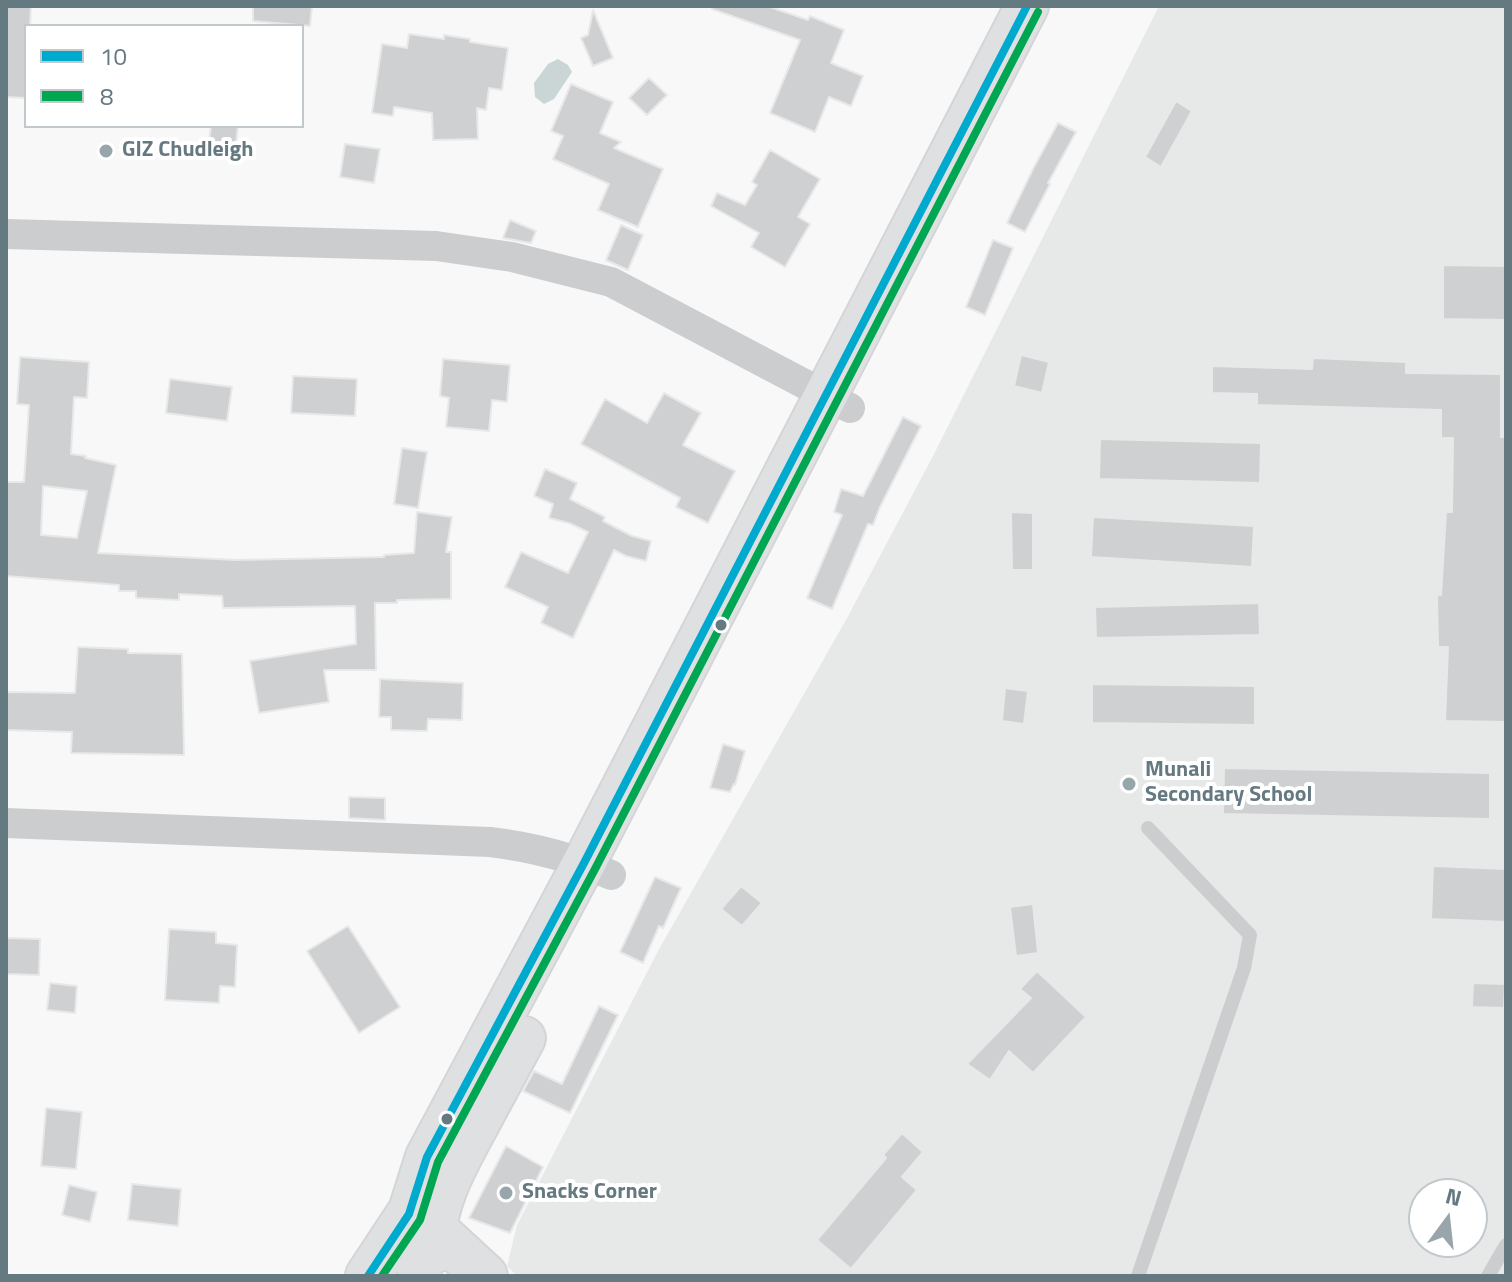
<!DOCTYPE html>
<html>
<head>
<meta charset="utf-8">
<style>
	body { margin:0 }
	#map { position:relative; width:1512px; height:1282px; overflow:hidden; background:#f8f8f8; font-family:"Titillium Web",sans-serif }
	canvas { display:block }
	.frame { position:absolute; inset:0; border:8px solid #657981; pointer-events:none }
	.legend { position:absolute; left:24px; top:24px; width:280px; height:104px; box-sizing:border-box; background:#fff; border:2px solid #c1c9cd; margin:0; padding:10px 14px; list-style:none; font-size:24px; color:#657981 }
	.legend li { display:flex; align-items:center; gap:16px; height:40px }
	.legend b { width:40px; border:2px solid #c1c9cd }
	.north { position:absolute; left:1408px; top:1178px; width:80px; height:80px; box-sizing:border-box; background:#fff; border:2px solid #c1c9cd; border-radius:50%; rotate:15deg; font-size:22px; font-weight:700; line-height:32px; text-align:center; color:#657981 }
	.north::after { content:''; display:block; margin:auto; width:28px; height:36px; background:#98a5ab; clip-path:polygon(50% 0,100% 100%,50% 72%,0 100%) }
</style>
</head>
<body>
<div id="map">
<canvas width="1512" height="1282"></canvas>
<div class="frame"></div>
<ul class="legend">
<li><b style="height:10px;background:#00a9ce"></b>10</li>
<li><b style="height:10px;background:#00a651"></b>8</li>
</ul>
<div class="north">N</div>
</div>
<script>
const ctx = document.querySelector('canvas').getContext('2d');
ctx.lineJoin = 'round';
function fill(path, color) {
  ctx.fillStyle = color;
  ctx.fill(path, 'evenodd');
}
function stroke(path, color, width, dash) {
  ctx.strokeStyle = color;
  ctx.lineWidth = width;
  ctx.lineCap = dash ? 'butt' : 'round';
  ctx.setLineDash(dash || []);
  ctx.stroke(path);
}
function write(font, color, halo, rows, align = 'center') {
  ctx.font = font + ' "Titillium Web",sans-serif';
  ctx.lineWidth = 8;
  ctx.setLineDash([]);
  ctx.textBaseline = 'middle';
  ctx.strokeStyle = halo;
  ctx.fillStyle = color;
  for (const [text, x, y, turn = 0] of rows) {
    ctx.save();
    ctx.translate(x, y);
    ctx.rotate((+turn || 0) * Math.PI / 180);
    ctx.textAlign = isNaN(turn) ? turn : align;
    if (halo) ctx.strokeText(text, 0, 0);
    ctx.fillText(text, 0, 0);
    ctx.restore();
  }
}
fill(new Path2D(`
	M 1159,6 L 1506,6 L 1506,1276 L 517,1276 L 507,1266 L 517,1225 L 658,951 L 847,618 L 933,456 ZM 1424,1194 L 1472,1194 L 1472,1242 L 1424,1242 Z`), '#e7e9e8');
fill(new Path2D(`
	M 558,59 L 568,65 L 572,72 L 554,99 L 544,104 L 535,97 L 534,83 L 548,64 Z`), '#cad5d6');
const building = new Path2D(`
	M 6,6 L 31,6 L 30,26 L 26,26 L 26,98 L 6,97 Z
	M 253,6 L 312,6 L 310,26 L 253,21 Z
	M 713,6 L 767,6 L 808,20 L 810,16 L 844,30 L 831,63 L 863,76 L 851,106 L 829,97 L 815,132 L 770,113 L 800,40 L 712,9 Z
	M 593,10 L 613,58 L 593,66 L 581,38 L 588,35 Z
	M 409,34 L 444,39 L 444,35 L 470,39 L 470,42 L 508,48 L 502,90 L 489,88 L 486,110 L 477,108 L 478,139 L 433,140 L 432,113 L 394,107 L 393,116 L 372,113 L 382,44 L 407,48 Z
	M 649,78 L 667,95 L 647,115 L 629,98 Z
	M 571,84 L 613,102 L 600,133 L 621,142 L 614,148 L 663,169 L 638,227 L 598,210 L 609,184 L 553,159 L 563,136 L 551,131 Z
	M 1176,101 L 1192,111 L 1161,167 L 1145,157 Z
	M 1058,123 L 1076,132 L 1048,183 L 1050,184 L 1025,232 L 1007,223 L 1033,169 Z
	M 211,126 L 238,126 L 235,153 L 208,149 Z
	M 345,144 L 380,149 L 374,183 L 340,177 Z
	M 770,150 L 820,179 L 798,217 L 810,224 L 785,267 L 751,247 L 759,233 L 711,206 L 717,193 L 745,205 L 757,185 L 752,182 Z
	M 510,220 L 536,231 L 531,243 L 503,238 Z
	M 621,225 L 643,235 L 628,270 L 606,260 Z
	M 993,240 L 1013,248 L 985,315 L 966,307 Z
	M 1443,265 L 1506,266 L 1506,320 L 1443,319 Z
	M 1021,355 L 1049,362 L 1042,393 L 1014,386 Z
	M 20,357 L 89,362 L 87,398 L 74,397 L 71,454 L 86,456 L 85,458 L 116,465 L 98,553 L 236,560 L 384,557 L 384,555 L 414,553 L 417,512 L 452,517 L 446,552 L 451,552 L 451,599 L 397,600 L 397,603 L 375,603 L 376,670 L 324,670 L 329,702 L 259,713 L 250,661 L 356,644 L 355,606 L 223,608 L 222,596 L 179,594 L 179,600 L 136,598 L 136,591 L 119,591 L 119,585 L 6,576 L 6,482 L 24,482 L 29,405 L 17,404 ZM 43,486 L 87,491 L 77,538 L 41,535 Z
	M 1313,358 L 1406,362 L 1406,373 L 1501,374 L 1501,437 L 1506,437 L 1506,722 L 1445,721 L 1448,647 L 1438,647 L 1437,595 L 1441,595 L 1446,512 L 1452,512 L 1453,438 L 1441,438 L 1441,410 L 1257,405 L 1257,394 L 1212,393 L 1212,366 L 1312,369 Z
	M 443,359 L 510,365 L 507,402 L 492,400 L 489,431 L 446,427 L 449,398 L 440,396 Z
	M 293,376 L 357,379 L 355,416 L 291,413 Z
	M 170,379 L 232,387 L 227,421 L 166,413 Z
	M 664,393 L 701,413 L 683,445 L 735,471 L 708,523 L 676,507 L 680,498 L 581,444 L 605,399 L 647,423 Z
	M 903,417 L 921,426 L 880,507 L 873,525 L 868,524 L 832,609 L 807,598 L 842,515 L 834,512 L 841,489 L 863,496 Z
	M 1100,439 L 1261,443 L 1260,483 L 1099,479 Z
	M 402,448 L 427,452 L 418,508 L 394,504 Z
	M 545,469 L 577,483 L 570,499 L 605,517 L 603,521 L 632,536 L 651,541 L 646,561 L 626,556 L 614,550 L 573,638 L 541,623 L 548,607 L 505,587 L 521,552 L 568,573 L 588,532 L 569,523 L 549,518 L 553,504 L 534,496 Z
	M 1011,512 L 1033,513 L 1033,570 L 1012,570 Z
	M 1093,517 L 1254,526 L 1252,567 L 1091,557 Z
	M 1259,603 L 1260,635 L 1096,638 L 1095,607 Z
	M 78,647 L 128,649 L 128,653 L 182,654 L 184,755 L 71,753 L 72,732 L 6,730 L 6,692 L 75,693 Z
	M 380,679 L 463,683 L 462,720 L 428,719 L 427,731 L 391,730 L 391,717 L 379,717 Z
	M 1092,684 L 1255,686 L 1255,725 L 1092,723 Z
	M 1005,688 L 1028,691 L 1024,724 L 1002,721 Z
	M 723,744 L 745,751 L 735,785 L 734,784 L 730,792 L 710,788 Z
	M 1224,768 L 1490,773 L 1490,819 L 1223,814 Z
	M 349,797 L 385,798 L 385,820 L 349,818 Z
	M 1433,866 L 1506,869 L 1506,922 L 1431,919 Z
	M 655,877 L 681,888 L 663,928 L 659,926 L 643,963 L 620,952 Z
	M 741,886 L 762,903 L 742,926 L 721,909 Z
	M 1033,904 L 1038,953 L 1016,956 L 1010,907 Z
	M 348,926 L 400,1007 L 359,1033 L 307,951 Z
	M 169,929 L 216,932 L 216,943 L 237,945 L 235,987 L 220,986 L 219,1003 L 165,1000 Z
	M 6,938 L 40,939 L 39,975 L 6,974 Z
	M 1037,971 L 1086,1017 L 1033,1073 L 1009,1051 L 990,1080 L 967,1064 L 1031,998 L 1020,989 Z
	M 50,983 L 77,986 L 75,1013 L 47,1010 Z
	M 1473,983 L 1505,984 L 1504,1008 L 1472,1007 Z
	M 599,1006 L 618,1015 L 570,1113 L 523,1091 L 534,1071 L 562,1084 Z
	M 46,1108 L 82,1112 L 76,1169 L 41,1166 Z
	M 902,1133 L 923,1152 L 902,1177 L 917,1190 L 851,1269 L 817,1240 L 886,1158 L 883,1155 Z
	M 506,1146 L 543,1167 L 510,1233 L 469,1218 Z
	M 132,1184 L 181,1189 L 178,1226 L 128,1220 Z
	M 69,1185 L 97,1192 L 90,1222 L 62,1215 Z`);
fill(building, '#ced0d1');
stroke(building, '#e8e8e8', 2);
const secondary = new Path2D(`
	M 436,1251 C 428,1208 462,1154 482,1116 C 496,1090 510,1064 524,1038
	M 420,1276 L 409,1214 L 427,1157 L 584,863 L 1027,6`);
const primary = new Path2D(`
	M 435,1230 L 485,1276
	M 368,1276 L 409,1214`);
stroke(secondary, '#d4d5d6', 46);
stroke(primary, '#d4d5d6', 48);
stroke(new Path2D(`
	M 1138,1276 L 1244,968 L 1250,935 L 1148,828
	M 1488,1276 L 1506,1245`), '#cbcdce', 14);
stroke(new Path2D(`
	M 6,234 L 436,246 L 512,257 L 611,282 L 850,408
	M 6,823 L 490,842 C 532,847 572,857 611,875`), '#cbcdce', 30);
stroke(secondary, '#dfe0e1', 42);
stroke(primary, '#dfe0e1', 44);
stroke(new Path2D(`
	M 368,1276 L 409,1214 L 427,1157 L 584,863 L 1027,6`), '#00a9ce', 8);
stroke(new Path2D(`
	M 382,1276 L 420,1220 L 438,1162 L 595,869 L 1038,12`), '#00a651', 8);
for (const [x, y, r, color] of [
	[106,151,8,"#98a5ab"],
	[721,625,7,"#657981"],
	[1129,784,8,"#98a5ab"],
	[447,1119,7,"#657981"],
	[506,1193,8,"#98a5ab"]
]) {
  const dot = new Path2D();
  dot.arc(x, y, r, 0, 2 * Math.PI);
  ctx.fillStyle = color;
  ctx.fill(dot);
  stroke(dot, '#fff', 3);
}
write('bold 22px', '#657981', '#fff', [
	["GIZ Chudleigh",122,151],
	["Munali",1145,771],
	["Secondary School",1145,796],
	["Snacks Corner",522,1193]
], 'left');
</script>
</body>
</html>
